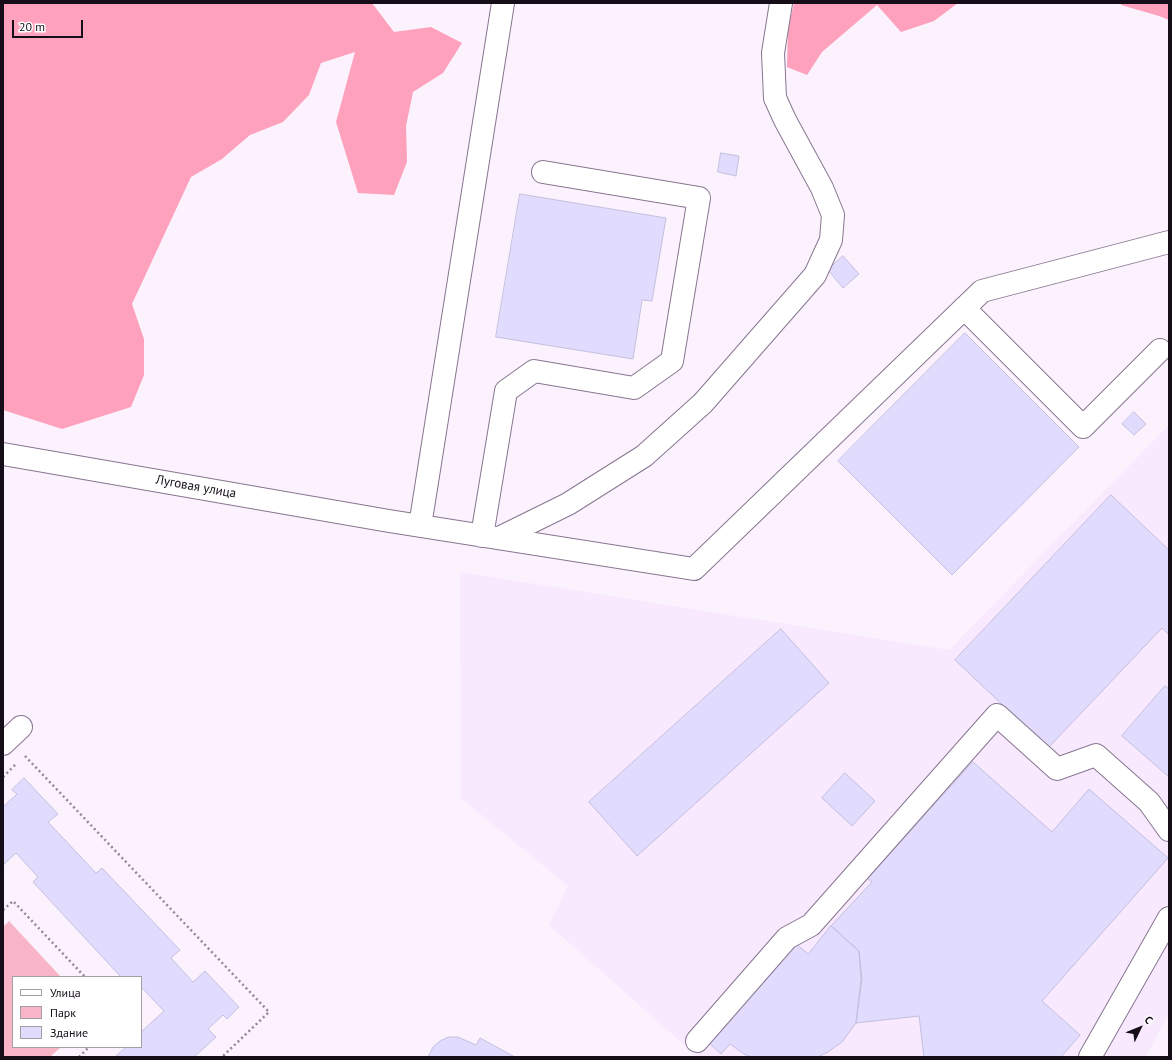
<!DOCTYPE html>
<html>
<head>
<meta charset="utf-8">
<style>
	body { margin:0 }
	#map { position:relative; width:1172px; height:1060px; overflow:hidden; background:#fbf2fe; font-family:"PT Sans",sans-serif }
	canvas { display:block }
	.frame { position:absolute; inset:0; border:4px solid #150e18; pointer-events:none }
	.legend { position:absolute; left:12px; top:976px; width:130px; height:72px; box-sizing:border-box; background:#fff; border:1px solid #a19fa3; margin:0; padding:5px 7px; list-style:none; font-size:12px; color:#150e18 }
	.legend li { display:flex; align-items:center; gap:8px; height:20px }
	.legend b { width:20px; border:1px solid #a19fa3 }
	.north { position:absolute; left:1120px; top:1008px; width:40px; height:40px; -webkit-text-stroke:3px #fff; paint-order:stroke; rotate:47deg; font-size:11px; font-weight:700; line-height:16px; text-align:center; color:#150e18 }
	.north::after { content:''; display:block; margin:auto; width:14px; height:18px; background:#150e18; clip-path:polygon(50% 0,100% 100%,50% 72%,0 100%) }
	.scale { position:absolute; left:12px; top:20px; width:71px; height:18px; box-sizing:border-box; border:2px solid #150e18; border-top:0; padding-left:5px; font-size:12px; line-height:14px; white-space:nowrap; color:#150e18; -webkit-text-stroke:3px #fff; paint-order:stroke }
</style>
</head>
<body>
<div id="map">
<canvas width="1172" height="1060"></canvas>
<div class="frame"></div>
<ul class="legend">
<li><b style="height:5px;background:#fff"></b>Улица</li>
<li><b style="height:11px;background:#f8b5c7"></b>Парк</li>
<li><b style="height:11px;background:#e1dbfd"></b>Здание</li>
</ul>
<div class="north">С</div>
<div class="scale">20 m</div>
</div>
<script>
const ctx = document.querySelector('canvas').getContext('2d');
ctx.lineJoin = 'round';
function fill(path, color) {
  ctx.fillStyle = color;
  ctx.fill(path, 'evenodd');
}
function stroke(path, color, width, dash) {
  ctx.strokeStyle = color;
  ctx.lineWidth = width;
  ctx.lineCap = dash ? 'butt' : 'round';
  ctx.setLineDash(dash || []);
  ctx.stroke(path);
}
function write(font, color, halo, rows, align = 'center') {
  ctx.font = font + ' "PT Sans",sans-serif';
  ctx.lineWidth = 3;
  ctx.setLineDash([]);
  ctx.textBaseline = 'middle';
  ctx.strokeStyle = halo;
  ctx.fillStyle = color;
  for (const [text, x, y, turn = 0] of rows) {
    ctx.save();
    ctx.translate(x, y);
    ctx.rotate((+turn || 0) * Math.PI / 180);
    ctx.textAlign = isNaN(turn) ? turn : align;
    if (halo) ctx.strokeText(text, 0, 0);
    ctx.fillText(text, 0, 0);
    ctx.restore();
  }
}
fill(new Path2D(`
	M 1169,425 L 1169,1013 L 1146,1057 L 698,1057 L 549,925 L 568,886 L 461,798 L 460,572 L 949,650 Z`), '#f8e9fe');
fill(new Path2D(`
	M 9,921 L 61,977 L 13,977 L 13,1047 L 61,1047 L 50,1057 L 3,1057 L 3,927 Z`), '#f8b5c7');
fill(new Path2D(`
	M 3,3 L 372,3 L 394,32 L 431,27 L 462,43 L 443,73 L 413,92 L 406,126 L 407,162 L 394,195 L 358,193 L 336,122 L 355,52 L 321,63 L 309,95 L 283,122 L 250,135 L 222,159 L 191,177 L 132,304 L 144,339 L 144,375 L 131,407 L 62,429 L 3,410 Z
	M 794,3 L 958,3 L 934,21 L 901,32 L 877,5 L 822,52 L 807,75 L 787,67 L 788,28 Z
	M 1121,3 L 1169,3 L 1169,20 L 1159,16 L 1121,5 Z`), '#fea1bc');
const building = new Path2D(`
	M 721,153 L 739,156 L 736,176 L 718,172 Z
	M 520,194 L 666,218 L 652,301 L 642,300 L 633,359 L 496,337 Z
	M 843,256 L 859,274 L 843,288 L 828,270 Z
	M 965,333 L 1079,447 L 952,575 L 838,461 Z
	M 1134,412 L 1146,424 L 1134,435 L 1122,424 Z
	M 1111,495 L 1169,550 L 1169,635 L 1162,628 L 1048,748 L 955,660 Z
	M 781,629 L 829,683 L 637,856 L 589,802 Z
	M 1165,686 L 1169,689 L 1169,777 L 1122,736 Z
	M 973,762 L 1052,832 L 1089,789 L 1168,858 L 1042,1001 L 1080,1035 L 1061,1057 L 924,1057 L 919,1016 L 856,1023 L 862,979 L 859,951 L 831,926 L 872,882 L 868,879 Z
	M 845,773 L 875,801 L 852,826 L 822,798 Z
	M 24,778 L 58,814 L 48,822 L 96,873 L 102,868 L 180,950 L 171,958 L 193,982 L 205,971 L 239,1007 L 227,1019 L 223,1015 L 208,1029 L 216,1037 L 194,1057 L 115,1057 L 126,1047 L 141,1047 L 141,1032 L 164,1011 L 141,987 L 141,977 L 121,977 L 33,882 L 38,877 L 16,853 L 3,865 L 3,807 L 17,794 L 12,790 Z
	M 831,926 L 859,951 L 861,979 L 856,1023 L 842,1042 L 828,1052 L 818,1057 L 751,1057 L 744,1054 L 730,1044 L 721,1054 L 706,1040 L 794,942 L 808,954 Z
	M 449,1037 L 458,1037 L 476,1045 L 480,1038 L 515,1057 L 428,1057 L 433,1047 L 440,1041 Z`);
fill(building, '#e1dbfd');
stroke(building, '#c4bfdf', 1);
const minor = new Path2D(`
	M 964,308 L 1083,427 L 1160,350
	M 3,454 L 389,521 L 694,569 L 982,291 L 1169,242
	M 420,526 L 503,3
	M 482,536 L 506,391 L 534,371 L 634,388 L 672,361 L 699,198 L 543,172
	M 499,538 L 568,504 L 644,456 L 703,403 L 815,275 L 831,240 L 833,215 L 822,188 L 785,120 L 775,98 L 773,53 L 781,3
	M 3,744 L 21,727
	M 697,1041 L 787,938 L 811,925 L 997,715 L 1057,769 L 1096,755 L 1149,802 L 1169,830
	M 1090,1057 L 1169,918`);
stroke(minor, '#887690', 24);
stroke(new Path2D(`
	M 25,756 L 269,1012 L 222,1057
	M 3,777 L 17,763
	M 3,910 L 13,901 L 85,977
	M 79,1057 L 89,1047`), '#908893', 2.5, [2, 3]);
stroke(minor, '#fff', 22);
write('13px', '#150e18', '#fff', [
	["Луговая улица",196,487,10]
]);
</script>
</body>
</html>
